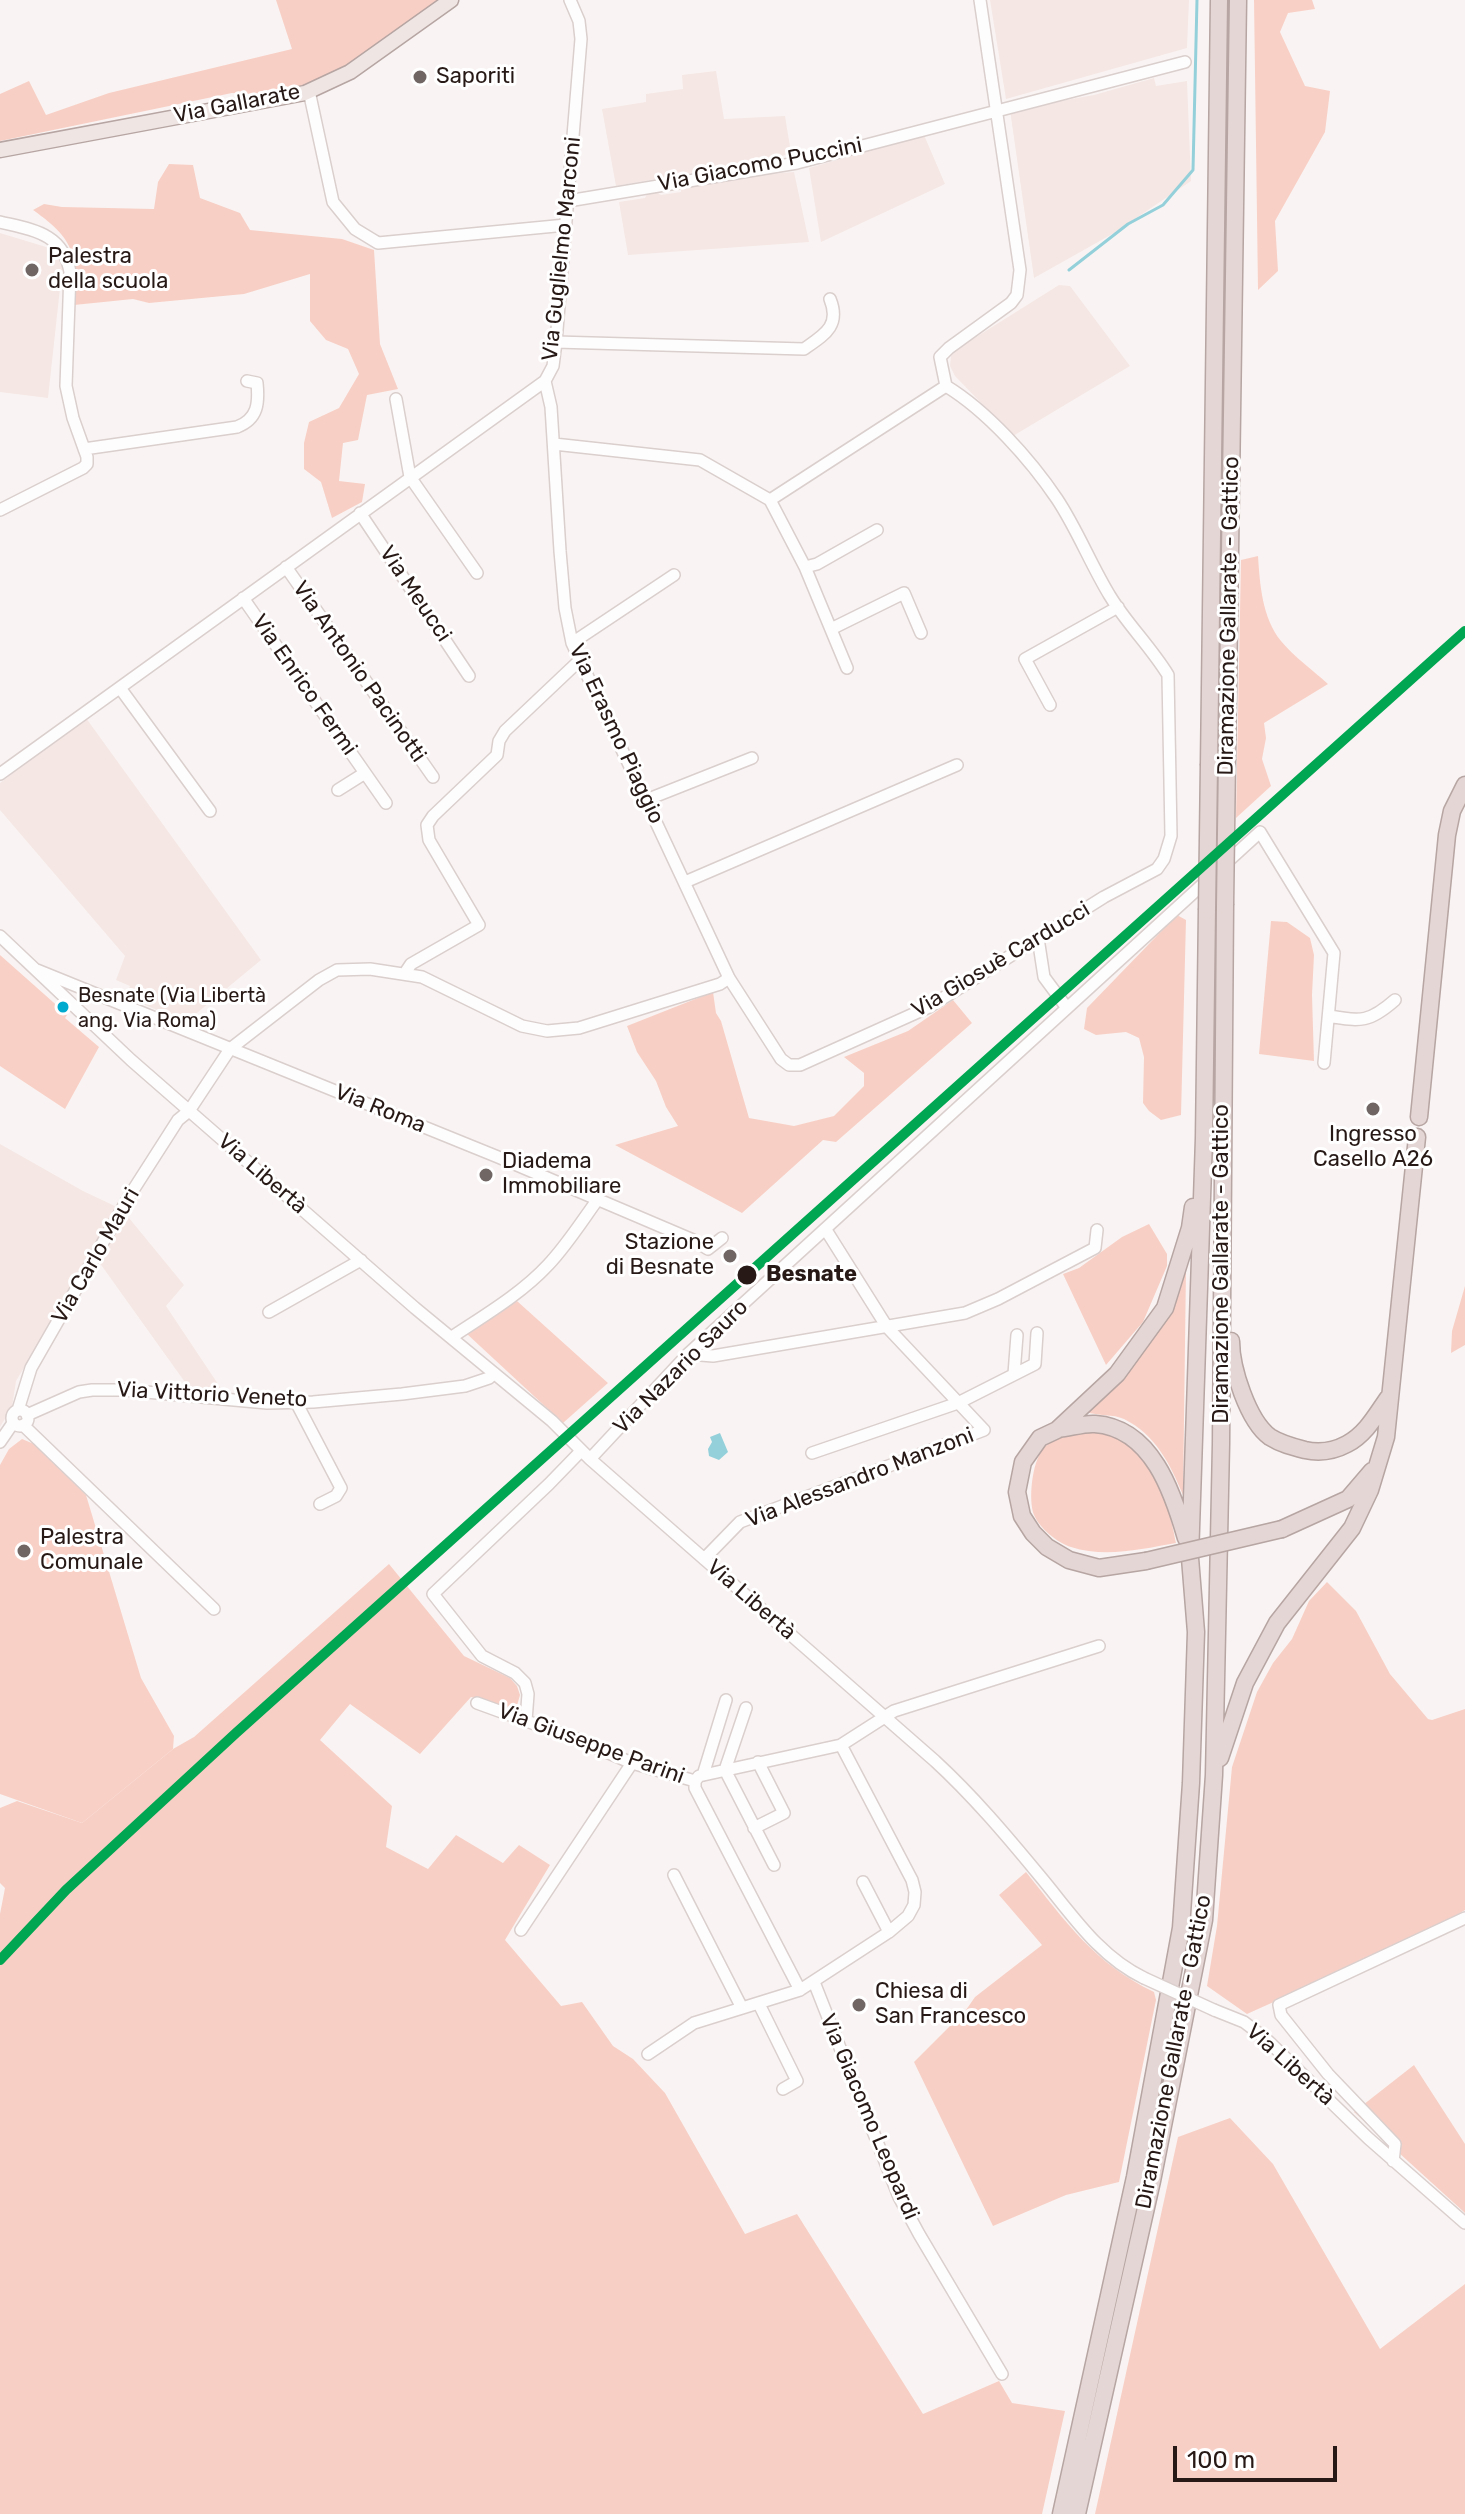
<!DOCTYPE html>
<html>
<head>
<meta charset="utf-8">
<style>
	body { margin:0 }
	#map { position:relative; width:1465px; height:2514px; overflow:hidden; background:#f9f4f3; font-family:Rubik,sans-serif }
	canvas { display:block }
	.scale { position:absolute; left:1173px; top:2446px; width:164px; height:36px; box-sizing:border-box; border:4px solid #271916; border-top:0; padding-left:10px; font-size:24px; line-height:28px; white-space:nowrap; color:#271916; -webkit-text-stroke:6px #fff; paint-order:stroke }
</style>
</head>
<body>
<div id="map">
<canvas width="1465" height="2514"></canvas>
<div class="scale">100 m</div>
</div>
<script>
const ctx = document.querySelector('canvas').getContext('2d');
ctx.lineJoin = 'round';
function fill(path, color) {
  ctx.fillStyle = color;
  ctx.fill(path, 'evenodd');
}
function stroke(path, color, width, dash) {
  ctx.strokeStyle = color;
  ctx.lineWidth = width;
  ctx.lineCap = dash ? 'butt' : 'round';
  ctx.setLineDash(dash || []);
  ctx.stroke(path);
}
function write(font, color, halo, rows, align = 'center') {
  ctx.font = font + ' Rubik,sans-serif';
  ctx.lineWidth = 6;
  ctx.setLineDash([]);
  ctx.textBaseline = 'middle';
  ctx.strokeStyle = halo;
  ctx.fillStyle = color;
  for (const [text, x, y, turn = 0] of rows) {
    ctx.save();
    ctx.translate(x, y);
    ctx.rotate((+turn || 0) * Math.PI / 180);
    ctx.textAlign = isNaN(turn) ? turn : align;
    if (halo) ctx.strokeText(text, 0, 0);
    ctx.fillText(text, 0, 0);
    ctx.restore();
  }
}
fill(new Path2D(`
	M 990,0 L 1189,0 L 1187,48 L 1006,99 Z
	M 716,71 L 724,119 L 785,116 L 791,153 L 776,158 L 616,186 L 602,109 L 646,102 L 646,94 L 683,89 L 682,75 Z
	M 1154,78 L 1156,86 L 1187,81 L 1191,181 L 1114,233 L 1034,278 L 1010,110 L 1094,95 Z
	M 924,135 L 945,184 L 821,242 L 809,168 Z
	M 794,172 L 809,242 L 628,255 L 619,202 L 645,198 L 648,192 L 656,192 L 661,195 L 681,192 L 681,188 L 769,174 Z
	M 0,233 L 56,250 L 63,261 L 48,398 L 0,392 Z
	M 1059,285 L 1070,286 L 1130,366 L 1013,436 L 955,376 L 950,366 L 951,356 L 957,349 Z
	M 86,718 L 261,960 L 186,1022 L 126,997 L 130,986 L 116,980 L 125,956 L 0,810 L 0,783 Z
	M 0,1144 L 83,1191 L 119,1208 L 16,1381 L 12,1407 L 0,1427 Z
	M 129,1218 L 184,1285 L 166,1306 L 226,1396 L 192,1392 L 99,1262 L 106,1257 L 111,1249 L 105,1245 L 122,1220 L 124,1223 Z`), '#f5e7e4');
fill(new Path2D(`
	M 1254,0 L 1312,0 L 1315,9 L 1288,13 L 1280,32 L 1305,86 L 1330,91 L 1325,132 L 1275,221 L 1278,271 L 1258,290 Z
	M 1258,556 C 1260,585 1262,617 1281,641 C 1294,657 1313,670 1328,684 L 1264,723 L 1266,738 L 1262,759 L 1271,786 L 1236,818 L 1241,560 Z
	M 0,955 L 62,1010 L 67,1015 L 65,1018 L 99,1047 L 65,1109 L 0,1066 Z
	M 1186,1270 L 1183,1495 C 1170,1464 1156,1435 1124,1419 C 1113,1414 1098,1416 1086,1412 C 1118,1382 1150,1352 1170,1311 C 1176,1298 1181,1284 1186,1270 Z
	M 517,1301 L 608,1383 L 563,1423 L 467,1334 Z
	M 1089,1432 C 1097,1433 1106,1434 1114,1436 C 1152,1449 1170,1508 1176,1543 C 1142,1549 1105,1558 1071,1547 C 1058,1543 1040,1529 1034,1515 C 1028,1500 1032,1462 1043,1449 C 1052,1437 1074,1435 1089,1432 Z
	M 22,1439 L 34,1444 L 86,1495 L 141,1678 L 174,1736 L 173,1749 L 82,1823 L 0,1794 L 0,1465 L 9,1449 Z`), '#f9d0c6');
fill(new Path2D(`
	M 276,0 L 440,0 L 345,68 L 304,89 L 276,95 L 232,93 L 0,141 L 0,94 L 29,81 L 46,115 L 109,93 L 292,49 Z
	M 169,164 L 193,165 L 200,198 L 240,213 L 250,230 L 342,239 L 374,250 L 380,344 L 398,389 L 367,395 L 358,440 L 343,443 L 339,481 L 365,484 L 362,502 L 332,518 L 321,482 L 304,469 L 304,443 L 309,422 L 339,408 L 359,374 L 348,349 L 326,340 L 310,321 L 310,274 L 244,294 L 149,303 L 133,299 L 74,305 C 76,255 77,241 33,210 L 44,204 L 62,207 L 154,209 L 158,182 Z
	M 1177,915 L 1186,920 L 1181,1115 L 1161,1120 L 1149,1111 L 1143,1103 L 1144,1057 L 1139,1038 L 1126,1032 L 1096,1035 L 1084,1029 L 1087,1008 Z
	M 1271,921 L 1287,922 L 1310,938 L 1314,955 L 1312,995 L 1314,1061 L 1259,1054 Z
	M 713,992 L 716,1013 L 721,1021 L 749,1118 L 794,1126 L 834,1116 L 864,1086 L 864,1073 L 844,1057 L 908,1031 L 953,1000 L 972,1023 L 836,1142 L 823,1140 L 742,1213 L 615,1145 L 678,1126 L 666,1107 L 656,1081 L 637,1052 L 627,1026 Z
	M 1149,1224 L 1167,1254 L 1167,1266 L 1143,1322 L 1106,1365 L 1063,1274 L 1079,1268 L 1122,1237 Z
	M 1465,1286 L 1465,1345 L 1451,1353 L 1452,1331 Z
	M 389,1564 L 464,1656 L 510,1678 L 517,1686 L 520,1695 L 516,1709 L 471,1697 L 420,1754 L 350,1704 L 320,1740 L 392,1806 L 386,1847 L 428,1869 L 456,1835 L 503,1863 L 519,1845 L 550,1865 L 505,1940 L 561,2006 L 582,2002 L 613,2046 L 633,2059 L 665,2093 L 745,2234 L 797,2214 L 923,2414 L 999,2381 L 1012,2403 L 1065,2411 L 1042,2514 L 0,2514 L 0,1914 L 5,1888 L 0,1883 L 0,1808 L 17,1801 L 82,1823 L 173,1749 L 194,1737 Z
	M 1327,1582 L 1356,1611 L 1390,1674 L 1428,1719 L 1432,1720 L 1465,1709 L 1465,1910 L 1431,1931 L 1247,2014 L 1207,1986 L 1217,1926 L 1232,1767 L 1257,1692 L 1273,1663 L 1292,1639 L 1309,1601 Z
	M 1026,1872 C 1066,1922 1094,1963 1154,1992 L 1156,2000 L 1119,2182 L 1066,2195 L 993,2226 L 914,2062 L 966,2010 L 975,1997 L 1042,1945 L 999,1895 Z
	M 1414,2065 L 1465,2144 L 1465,2213 L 1354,2112 Z
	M 1230,2118 L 1273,2164 L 1380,2349 L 1465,2284 L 1465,2514 L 1095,2514 L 1178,2137 Z`), '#f8cfc5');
fill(new Path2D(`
	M 720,1433 L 728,1452 L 719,1460 L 709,1456 L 708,1449 L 712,1442 L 710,1437 Z`), '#94d0da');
stroke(new Path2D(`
	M 1069,270 L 1128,224 L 1163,205 L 1193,170 L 1197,0`), '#94d0da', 3);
const minor = new Path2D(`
	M 309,91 L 333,202 L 355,229 L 378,243 L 566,225
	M 568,201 L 797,163 L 1185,62
	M 0,222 C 33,230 63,233 70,272 L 66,386 L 73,418 L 87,457 L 87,464 L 83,468 L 0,510
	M 556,342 L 804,349 C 824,335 841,326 830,299
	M 545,381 L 551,407 L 560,551 L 565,608 L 572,643 L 729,978 L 781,1059 L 789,1065 L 800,1065 L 929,1007 L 1104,897 L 1157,869 L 1164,859 L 1171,836 L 1168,675 C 1151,647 1127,624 1110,596 C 1091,565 1077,529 1057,499 C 1030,459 987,411 946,386
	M 946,386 L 940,357 L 949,348 L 1011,303 L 1017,295 L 1020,270 L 980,0
	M 396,399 L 410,477 L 477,573
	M 554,444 L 700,460 L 770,500
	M 84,449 L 237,427 C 258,419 259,403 257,383 L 247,381
	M 770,500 L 946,386
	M 770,500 L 805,567 L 817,564 L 877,530
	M 360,513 L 469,676
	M 286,567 L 433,777
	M 805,567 L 847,668
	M 243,598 L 386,803
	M 831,629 L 904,593 L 921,633
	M 572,643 L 674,575
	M 120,688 L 210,811
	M 1050,705 L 1025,659 L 1118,607
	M 0,774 L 545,381 L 553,366 L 556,342 L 581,39 L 579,21 L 570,0
	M 338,790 L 365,773
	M 646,800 L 752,758
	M 685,882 L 957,765
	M 0,936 L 131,1060 L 415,1308 L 552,1421 L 590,1459 L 935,1761 C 973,1796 1006,1835 1039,1875 C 1071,1913 1098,1956 1144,1978
	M 1038,938 L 1044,977 L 1067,1008
	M 37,970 L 498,1157 L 693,1240 L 708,1249 L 722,1238
	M 405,973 L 411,964 L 479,925 L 429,840 L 427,825 L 433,816 L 497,755 L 499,741 L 505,731 L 580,660
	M 1329,1016 C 1361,1022 1370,1022 1395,1000
	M 269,1312 L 361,1260
	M 452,1337 C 485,1315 521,1294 548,1265 C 567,1245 582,1221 598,1199
	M 688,1354 L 713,1356 L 965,1313 L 998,1299 L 1095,1248 L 1097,1230
	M 1014,1374 L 1017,1335
	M 296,1402 L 341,1488 L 336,1496 L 320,1504
	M 18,1410 L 31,1368 L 130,1195 L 178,1120 L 189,1111 L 230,1049 L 319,980 L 337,970 L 370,969 L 422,977 L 522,1026 L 547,1031 L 579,1028 L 720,984 L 729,978
	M12 1418a8 8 0 1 1 16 0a8 8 0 1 1-16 0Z
	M 27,1415 L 79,1392 L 92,1390 L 124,1390 L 267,1403 L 313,1402 L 402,1394 L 465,1386 L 489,1378 L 494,1373
	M 23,1425 L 214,1609
	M 0,1442 L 13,1423
	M 812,1453 L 958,1403 L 1035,1364 L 1037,1333
	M 590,1459 L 688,1354 L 1260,832 L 1334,953 L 1324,1063
	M 704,1559 L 740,1522 L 984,1430 L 887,1327 L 826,1230
	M 477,1703 L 576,1739 L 632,1763 L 695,1781 L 699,1776 L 841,1745 L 894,1711 L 1099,1646
	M 746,1708 L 725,1770 L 774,1865
	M 526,1721 L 528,1694 L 525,1683 L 515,1673 L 482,1656 L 433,1594 L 549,1484 L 581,1451
	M 703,1775 L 726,1700
	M 695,1781 L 695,1788 L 800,1990
	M 754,1828 L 784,1813 L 758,1762
	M 674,1875 L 742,2008
	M 863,1882 L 889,1932
	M 521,1930 L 632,1763
	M 814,1982 L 899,2197 L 919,2234 L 1002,2374
	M 759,2004 L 797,2081 L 783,2089
	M 1214,2010 L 1244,2022 L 1265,2038 L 1368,2138 L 1465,2223
	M 648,2054 L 694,2023 L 800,1990 L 889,1932 L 908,1916 L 914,1905 L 915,1892 L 912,1880 L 841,1745
	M 1393,2161 L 1395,2144 L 1328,2074 L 1281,2015 L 1279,2005 L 1465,1918`);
const major = new Path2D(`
	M 0,150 L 305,93 L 350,72 L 451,0`);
const highway = new Path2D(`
	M 1227,759 L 1238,0
	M 1209,764 L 1219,0
	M 1419,1117 L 1447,835 L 1452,811 L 1465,785
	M 1231,1341 C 1231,1368 1248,1421 1270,1437 C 1281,1444 1293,1447 1305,1450 C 1319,1453 1334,1451 1347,1444 C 1366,1434 1376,1415 1388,1398
	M 1058,1429 C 1070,1428 1084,1423 1095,1424 C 1152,1428 1173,1493 1186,1538
	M 1282,1529 L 1348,1499 L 1372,1471
	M 1146,1561 L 1099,1568 L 1069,1560 L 1047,1547 L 1033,1533 L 1022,1516 L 1017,1492 L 1023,1462 L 1040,1438 L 1057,1430 L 1117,1374 L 1165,1308 L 1190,1228 L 1193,1207
	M 1220,1758 L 1245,1683 L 1277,1623 L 1352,1528 L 1370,1490 L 1386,1437 L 1417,1137
	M 1061,2514 L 1135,2177 L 1181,1928 L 1191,1783 L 1196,1632 L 1190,1558 L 1204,1138 L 1207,910
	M 1077,2514 L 1152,2181 L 1204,1920 L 1214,1775 L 1221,1444 L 1225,905`);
stroke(minor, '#dacfcd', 14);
stroke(major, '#b6a5a2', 17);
stroke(highway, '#b6a5a2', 19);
stroke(minor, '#fefdfd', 11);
stroke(major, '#efe6e4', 14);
stroke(highway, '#e4d6d4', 16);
const minorBridge = new Path2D(`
	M 1144,1978 L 1214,2010`);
const highwayBridge = new Path2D(`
	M 1225,905 L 1227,759
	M 1207,910 L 1209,764
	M 1146,1561 L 1282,1529`);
stroke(minorBridge, '#dacfcd', 14, []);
stroke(highwayBridge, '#b6a5a2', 19, []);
stroke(minorBridge, '#fefdfd', 11);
stroke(highwayBridge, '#e4d6d4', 16);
stroke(new Path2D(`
	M 0,1960 L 66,1890 L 236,1733 L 1465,631`), '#00a651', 10);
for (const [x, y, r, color] of [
	[420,77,8,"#706663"],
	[32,270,8,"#706663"],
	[63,1007,7,"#00a9ce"],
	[1373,1109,8,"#706663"],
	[486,1175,8,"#706663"],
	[730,1256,8,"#706663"],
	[747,1275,11,"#271916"],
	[24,1551,8,"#706663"],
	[859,2005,8,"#706663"]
]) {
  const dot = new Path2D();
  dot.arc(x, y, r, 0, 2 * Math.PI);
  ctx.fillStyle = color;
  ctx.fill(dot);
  stroke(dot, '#fff', 3);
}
write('20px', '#271916', '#fff', [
	["Besnate (Via Libertà",78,996],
	["ang. Via Roma)",78,1021]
], 'left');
write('22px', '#271916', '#fff', [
	["Saporiti",436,77],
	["Palestra",48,257],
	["della scuola",48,282],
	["Ingresso",1373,1135,"center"],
	["Casello A26",1373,1160,"center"],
	["Diadema",502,1162],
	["Immobiliare",502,1187],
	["Stazione",714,1243,"right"],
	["di Besnate",714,1268,"right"],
	["Palestra",40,1538],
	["Comunale",40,1563],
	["Chiesa di",875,1992],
	["San Francesco",875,2017]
], 'left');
write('22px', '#271916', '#fff', [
	["Via Gallarate",237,104,-11],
	["Via Giacomo Puccini",760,165,-11],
	["Via Guglielmo Marconi",562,249,-84],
	["Via Meucci",415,594,56],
	["Diramazione Gallarate - Gattico",1229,616,-89],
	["Via Antonio Pacinotti",359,672,55],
	["Via Enrico Fermi",304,685,55],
	["Via Erasmo Piaggio",616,734,65],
	["Via Giosuè Carducci",1001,960,-31],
	["Via Roma",380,1109,22],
	["Via Libertà",262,1174,41],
	["Via Carlo Mauri",96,1256,-60],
	["Diramazione Gallarate - Gattico",1222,1264,-90],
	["Via Nazario Sauro",681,1367,-45],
	["Via Vittorio Veneto",212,1395,3],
	["Via Alessandro Manzoni",860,1478,-21],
	["Via Libertà",751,1600,41],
	["Via Giuseppe Parini",591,1744,20],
	["Diramazione Gallarate - Gattico",1174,2052,-79],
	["Via Libertà",1290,2065,42],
	["Via Giacomo Leopardi",869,2117,67]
]);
write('bold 22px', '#271916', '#fff', [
	["Besnate",766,1275]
], 'left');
</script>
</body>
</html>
